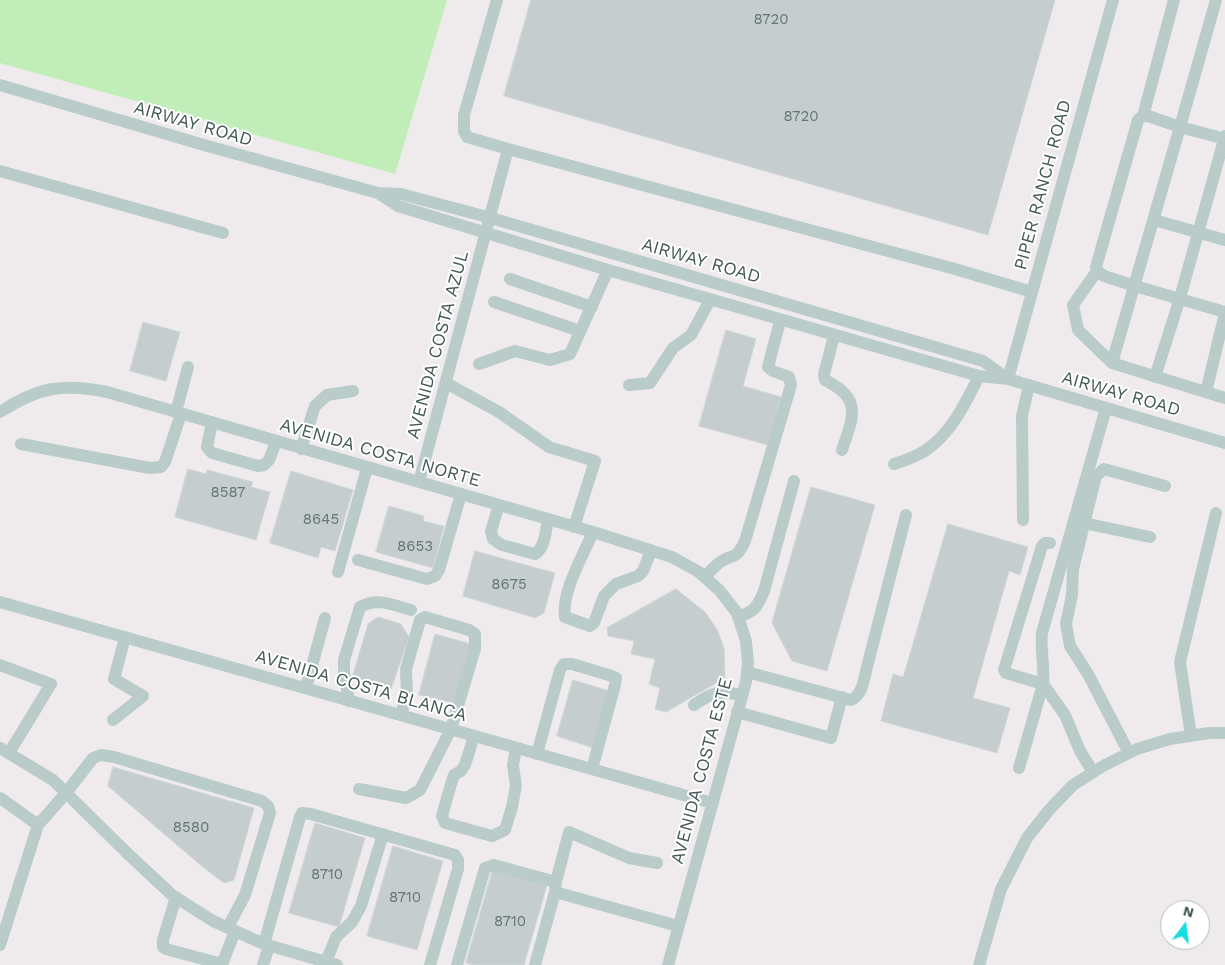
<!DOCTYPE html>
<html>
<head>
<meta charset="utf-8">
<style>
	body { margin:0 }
	#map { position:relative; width:1225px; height:965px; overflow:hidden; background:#efebed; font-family:"Work Sans",sans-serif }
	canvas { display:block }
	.north { position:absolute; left:1160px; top:900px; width:50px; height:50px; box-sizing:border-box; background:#fff; border:1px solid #b4bdbc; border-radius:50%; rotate:15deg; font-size:14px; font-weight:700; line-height:20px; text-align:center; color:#445957 }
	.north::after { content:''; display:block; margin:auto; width:18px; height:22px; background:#16ddde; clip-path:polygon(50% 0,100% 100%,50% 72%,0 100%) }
</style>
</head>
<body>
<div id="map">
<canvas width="1225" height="965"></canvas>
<div class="north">N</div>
</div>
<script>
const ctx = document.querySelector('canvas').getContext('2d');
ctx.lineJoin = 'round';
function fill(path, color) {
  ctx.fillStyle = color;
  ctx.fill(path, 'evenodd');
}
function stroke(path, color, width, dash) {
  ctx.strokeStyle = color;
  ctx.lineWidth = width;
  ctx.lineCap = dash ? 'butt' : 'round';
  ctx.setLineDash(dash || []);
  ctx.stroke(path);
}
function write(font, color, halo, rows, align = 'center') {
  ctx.font = font + ' "Work Sans",sans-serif';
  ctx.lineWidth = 4;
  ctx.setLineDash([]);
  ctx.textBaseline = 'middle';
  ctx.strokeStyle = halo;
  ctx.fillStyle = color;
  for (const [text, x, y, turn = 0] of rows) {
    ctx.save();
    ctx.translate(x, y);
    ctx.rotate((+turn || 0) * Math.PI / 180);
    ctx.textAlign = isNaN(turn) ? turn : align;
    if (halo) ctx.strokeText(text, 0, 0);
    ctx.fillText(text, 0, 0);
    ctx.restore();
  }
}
fill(new Path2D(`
	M 0,0 L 447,0 L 395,174 L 0,63 Z`), '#c1eeb8');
const building = new Path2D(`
	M 531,0 L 1055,0 L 988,235 L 504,96 Z
	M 143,322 L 180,332 L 166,381 L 130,371 Z
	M 726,330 L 756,339 L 743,386 L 781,397 L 768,445 L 699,426 Z
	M 188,469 L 206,474 L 207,470 L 253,482 L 251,487 L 270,492 L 256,540 L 175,517 Z
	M 291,471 L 353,490 L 335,551 L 321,547 L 318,558 L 270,543 Z
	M 811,487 L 875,505 L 827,671 L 792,661 L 772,623 Z
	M 389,506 L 424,516 L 423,521 L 444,526 L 433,568 L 376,552 Z
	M 948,524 L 1028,547 L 1020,575 L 1009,571 L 973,698 L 1010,708 L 997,753 L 881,721 L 893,674 L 903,677 Z
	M 475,551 L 555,573 L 544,613 L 535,618 L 463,596 Z
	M 676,589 L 705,612 L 718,631 L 724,649 L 725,678 L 666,712 L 655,709 L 660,688 L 649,684 L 655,659 L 631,654 L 634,641 L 608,636 L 607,628 Z
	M 378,617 L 401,624 L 409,637 L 391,689 L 352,678 L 368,624 Z
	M 435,634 L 471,644 L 453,703 L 419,695 Z
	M 573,680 L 610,691 L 593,748 L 557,736 Z
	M 113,767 L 254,808 L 234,880 L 224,883 L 204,868 L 108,786 Z
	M 315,823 L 365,838 L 339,927 L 289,913 Z
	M 393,846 L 443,861 L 417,950 L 367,936 Z
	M 493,869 L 547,885 L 524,965 L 473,965 L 466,963 Z`);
fill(building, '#c5cdce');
stroke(building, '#cfd6d8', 1);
stroke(new Path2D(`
	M 497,0 L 464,115 L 464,131 L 467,137 L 508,149
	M 1216,0 L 1180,127 L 1225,139
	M 0,85 L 204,145 L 378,193 L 401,194 L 491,218 L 983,361 L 1008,379
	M 1143,116 L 1174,0
	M 0,171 L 223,233
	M 378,193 L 398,206 L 608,270 L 979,376 L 1008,379 L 1225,443
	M 1154,220 L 1225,240
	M 1097,271 L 1073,305 L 1078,330 L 1112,363 L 1225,398
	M 510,279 L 592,307
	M 494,302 L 580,331
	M 834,336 L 824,374 L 825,380 C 832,384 840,388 845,394 C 860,409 847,434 842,450
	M 1112,363 L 1180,127 L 1148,116 L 1143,116 L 1138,120 L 1096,267 L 1097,271 L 1104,276 L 1135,286 L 1225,312
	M 479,364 L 515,351 L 550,360 L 570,354 L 608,270
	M 1155,377 L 1180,298 L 1225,136
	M 1008,379 L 1113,0
	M 446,383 L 499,412 L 549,447 L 595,461 L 574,527
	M 629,385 L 650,383 L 673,348 L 691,335 L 710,300
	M 1206,392 L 1225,313
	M 0,412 C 39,387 62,383 107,392 L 593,532 L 672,557 L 699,572 L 720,591 L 737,613 L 746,641 L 748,663 L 746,682 L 668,965
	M 176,412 L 188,367
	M 212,423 L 207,447 L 212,453 L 258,466 L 264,465 L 269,460 L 276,442
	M 21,444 L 150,468 L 161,467 L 165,462 L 181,414
	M 301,449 L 315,406 L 327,395 L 353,391
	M 894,464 C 904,461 914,457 923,452 C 950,436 965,404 979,376
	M 419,482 L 508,149 L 955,269 L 1032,292
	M 499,505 L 491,531 L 493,539 L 502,545 L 535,554 C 545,548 546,530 548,519
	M 1023,520 L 1022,416 L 1029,385
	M 1084,523 L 1150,537
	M 593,532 C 584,554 561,592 565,617 L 590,626 L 594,623 L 604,596 L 616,584 L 638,576 L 643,571 L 651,551
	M 1050,543 L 1045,543 L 1042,546 L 1004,670 L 1006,673 L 1043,684 L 1065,715 L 1080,751 L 1093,772
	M 358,560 L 427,579 L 435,576 L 439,570 L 461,494
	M 338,572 L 367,468
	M 705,577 C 709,572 714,567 719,563 C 732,552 735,563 745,541 L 791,385 L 789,377 L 773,371 L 768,367 L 780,321
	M 0,602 L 712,803
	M 738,617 C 756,611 757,607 764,591 L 794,481
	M 0,665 L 51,684 L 9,753
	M 747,672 L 851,700 C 863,695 864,678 867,667 L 906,515
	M 306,688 L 325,618
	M 349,701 L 344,672 L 344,660 L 360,607 C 377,597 393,605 411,610
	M 694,705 C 714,691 718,691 742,695
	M 737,712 L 831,738 L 842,697
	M 113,720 L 143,696 L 114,679 L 125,637
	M 474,736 L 465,765 L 461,771 L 454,775 L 451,784 L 442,816 L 445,823 L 492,836 L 505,830 L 512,807 L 516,786 L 513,765 L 516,748
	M 1191,736 L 1180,662 L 1216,513
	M 0,748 L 53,780 L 126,852 L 172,895 L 213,921 L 264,944 L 337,965
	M 1129,753 L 1088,674 L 1070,646 L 1066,624 L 1072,595 L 1073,569 L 1096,476 L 1104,469 L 1165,486
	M 537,754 L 560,670 L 564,664 L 572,664 L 612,676 L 616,678 L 615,685 L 592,769
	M 1019,768 L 1043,684 C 1045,666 1040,650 1042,633 L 1106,408
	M 359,789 L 406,798 L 420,790 L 451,729 L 475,649 L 475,634 L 469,630 L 425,617 L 420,620 L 406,669 L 407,694 L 401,715
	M 0,798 L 38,825 L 0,945
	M 38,825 L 66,793 L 93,758 L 101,755 L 114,757 L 262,801 L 268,806 L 270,813 L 245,895 L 228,927
	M 556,882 L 569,832 L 629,858 L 657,863
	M 176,897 L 163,940 L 163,947 L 166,949 L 218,963 L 223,962 L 235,931
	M 264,944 L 300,817 L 302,813 L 311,814 L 455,855 L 458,860 L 458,869 L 430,965
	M 326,962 L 336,937 L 352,922 L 361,906 L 383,834
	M 263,965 L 269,946
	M 457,965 L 485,868 L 494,865 L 556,882 L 555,892
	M 535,965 L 555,892 L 678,926
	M 979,965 L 1001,889 L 1027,838 L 1049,810 L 1073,785 L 1103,766 L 1137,749 L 1170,739 L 1209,733 L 1225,733`), '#b9ccca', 12);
write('15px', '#647675', null, [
	["8720",771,20],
	["8720",801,117],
	["8587",228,493],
	["8645",321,520],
	["8653",415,547],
	["8675",509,585],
	["8580",191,828],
	["8710",327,875],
	["8710",405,898],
	["8710",510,922]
]);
write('18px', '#445957', '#fff', [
	["AIRWAY ROAD",193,124,16],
	["PIPER RANCH ROAD",1043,185,-75],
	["AIRWAY ROAD",701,261,16],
	["AVENIDA COSTA AZUL",438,345,-75],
	["AIRWAY ROAD",1121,394,16],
	["AVENIDA COSTA NORTE",380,453,16],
	["AVENIDA COSTA BLANCA",361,686,16],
	["AVENIDA COSTA ESTE",702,771,-75]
]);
</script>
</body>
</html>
